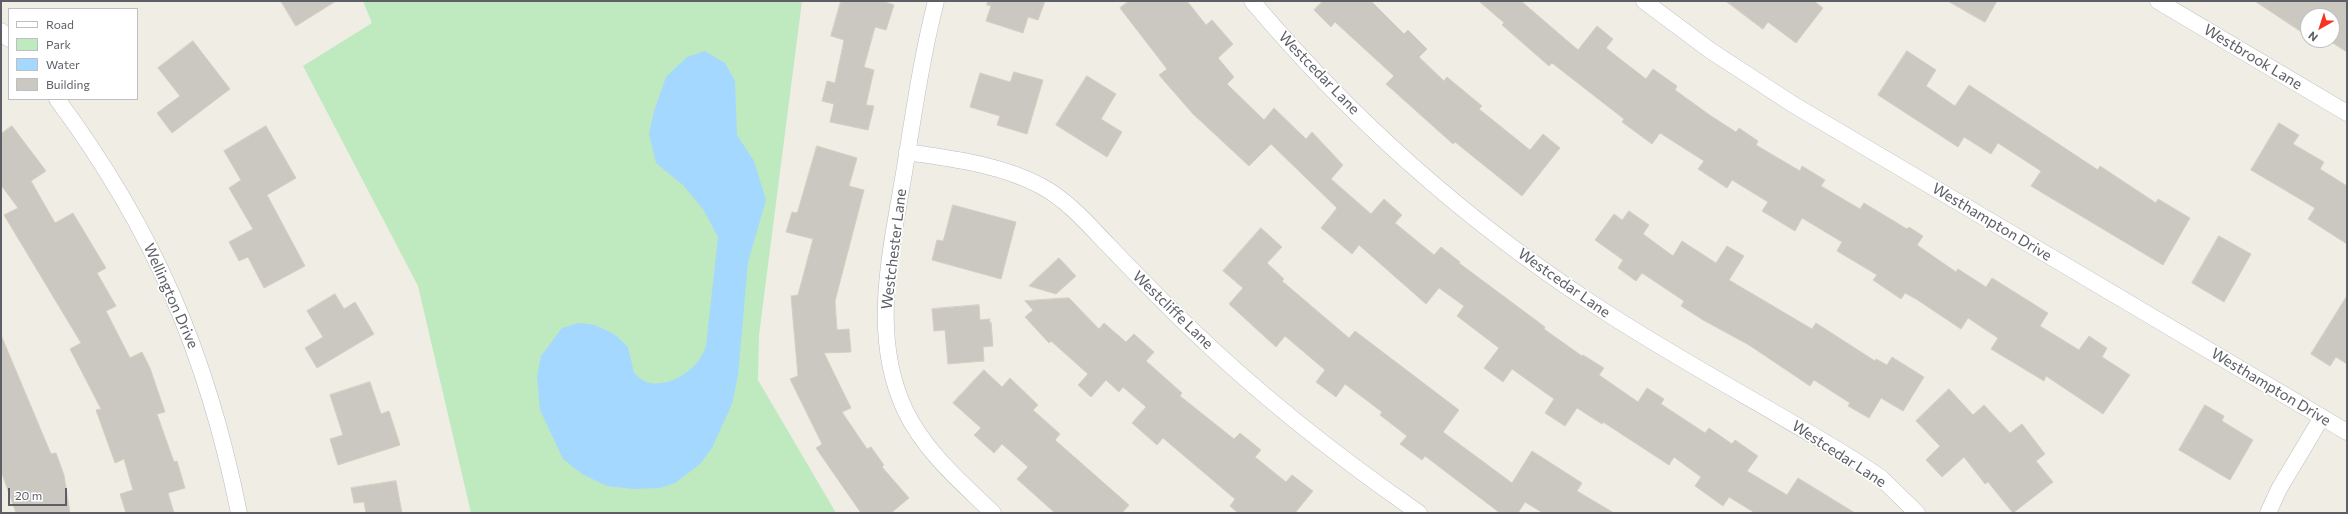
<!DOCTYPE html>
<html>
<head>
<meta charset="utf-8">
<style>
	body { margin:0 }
	#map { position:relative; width:2348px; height:514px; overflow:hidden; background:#f0ede4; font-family:Commissioner,sans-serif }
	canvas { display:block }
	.frame { position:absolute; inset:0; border:2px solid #5c6066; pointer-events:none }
	.legend { position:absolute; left:8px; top:8px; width:130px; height:92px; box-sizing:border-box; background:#fff; border:1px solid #bebfc2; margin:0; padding:5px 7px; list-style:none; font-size:12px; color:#5c6066 }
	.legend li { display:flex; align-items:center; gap:8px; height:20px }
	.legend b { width:20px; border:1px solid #bebfc2 }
	.north { position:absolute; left:2300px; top:8px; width:40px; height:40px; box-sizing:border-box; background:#fff; border:1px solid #bebfc2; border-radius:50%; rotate:219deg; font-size:11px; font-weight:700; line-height:16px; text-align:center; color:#5c6066 }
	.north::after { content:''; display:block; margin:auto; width:14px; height:18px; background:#f63424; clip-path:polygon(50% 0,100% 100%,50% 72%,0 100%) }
	.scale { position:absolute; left:8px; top:488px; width:59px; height:18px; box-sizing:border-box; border:2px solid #5c6066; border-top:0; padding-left:5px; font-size:12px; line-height:14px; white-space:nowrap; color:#5c6066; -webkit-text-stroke:3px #fff; paint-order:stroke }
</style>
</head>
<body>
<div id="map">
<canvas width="2348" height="514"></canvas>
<div class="frame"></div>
<ul class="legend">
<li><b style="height:5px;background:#fff"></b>Road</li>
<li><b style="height:11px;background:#bfe9bf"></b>Park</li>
<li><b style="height:11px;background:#a5d8ff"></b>Water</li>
<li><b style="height:11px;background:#cbc8c1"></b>Building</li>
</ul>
<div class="north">N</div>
<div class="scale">20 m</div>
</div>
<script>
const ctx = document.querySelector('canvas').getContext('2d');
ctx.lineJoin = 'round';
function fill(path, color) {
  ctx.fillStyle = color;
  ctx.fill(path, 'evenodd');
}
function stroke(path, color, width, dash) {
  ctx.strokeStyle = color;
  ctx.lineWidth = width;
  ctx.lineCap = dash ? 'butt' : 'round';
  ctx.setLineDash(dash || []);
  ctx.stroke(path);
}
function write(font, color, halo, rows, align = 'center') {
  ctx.font = font + ' Commissioner,sans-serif';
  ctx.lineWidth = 3.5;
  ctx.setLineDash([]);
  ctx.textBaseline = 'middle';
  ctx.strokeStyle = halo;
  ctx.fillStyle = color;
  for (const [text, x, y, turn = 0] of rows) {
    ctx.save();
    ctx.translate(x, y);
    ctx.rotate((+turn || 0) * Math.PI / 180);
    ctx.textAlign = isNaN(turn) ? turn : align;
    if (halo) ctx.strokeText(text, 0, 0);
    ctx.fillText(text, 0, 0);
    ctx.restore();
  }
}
fill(new Path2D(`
	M 363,1 L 802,1 L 759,335 L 758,380 L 836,513 L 471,513 L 418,286 L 303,66 L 372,23 Z`), '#bfe9bf');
fill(new Path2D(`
	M 705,51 L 725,63 L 735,81 L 737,135 L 754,161 L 766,200 L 748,262 L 738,375 L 732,404 L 712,448 L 700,464 L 675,483 L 660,488 L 633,489 L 607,486 L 582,474 L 563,459 L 540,410 L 537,376 L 541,356 L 562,328 L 578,323 L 595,325 L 614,334 L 628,347 L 634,373 C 639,377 643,382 650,383 C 673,387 700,367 706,346 L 718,237 L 703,209 L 683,185 L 656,163 L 649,134 L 654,111 L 666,77 L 687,57 Z`), '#a5d8ff');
const building = new Path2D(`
	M 281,1 L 336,1 L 296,26 Z
	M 841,1 L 882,1 L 894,5 L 886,30 L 875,27 L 864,67 L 874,70 L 866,105 L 874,106 L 868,130 L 830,122 L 834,104 L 822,101 L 827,81 L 835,83 L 844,40 L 831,36 Z
	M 988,1 L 1045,1 L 1038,20 L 1028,17 L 1023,33 L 986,21 L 991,6 L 987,5 Z
	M 1129,1 L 1187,1 L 1206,25 L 1212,20 L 1233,44 L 1218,58 L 1234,77 L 1227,84 L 1264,120 L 1274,108 L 1306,139 L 1312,132 L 1343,165 L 1331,179 L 1371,214 L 1384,199 L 1402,215 L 1395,223 L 1434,255 L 1441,247 L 1460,262 L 1459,263 L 1545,327 L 1544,329 L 1582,356 L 1583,355 L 1604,368 L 1599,375 L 1638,402 L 1647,388 L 1664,399 L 1661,404 L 1705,433 L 1709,428 L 1732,444 L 1735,440 L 1758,456 L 1747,471 L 1787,495 L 1798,478 L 1855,513 L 1755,513 L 1729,497 L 1723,506 L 1695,486 L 1701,477 L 1674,457 L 1669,465 L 1603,422 L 1602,424 L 1577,408 L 1565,426 L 1545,413 L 1554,399 L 1512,369 L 1503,382 L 1484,368 L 1499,348 L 1457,316 L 1464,306 L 1439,288 L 1426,304 L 1359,245 L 1352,254 L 1321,228 L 1337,208 L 1271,144 L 1249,166 L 1193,114 L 1159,75 L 1167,69 L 1120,8 Z
	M 1323,1 L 1371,1 L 1404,34 L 1408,30 L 1427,49 L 1419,57 L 1444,81 L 1447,77 L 1482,106 L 1479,109 L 1530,150 L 1543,134 L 1560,148 L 1522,196 L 1455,142 L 1453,144 L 1386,84 L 1394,76 L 1335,22 L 1331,27 L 1314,10 Z
	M 1479,1 L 1521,1 L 1578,50 L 1597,26 L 1613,39 L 1606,48 L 1646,79 L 1653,69 L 1677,86 L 1675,90 L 1711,116 L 1736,132 L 1739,128 L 1758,141 L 1756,145 L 1800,171 L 1802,166 L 1825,180 L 1821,186 L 1860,209 L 1864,203 L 1907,229 L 1909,227 L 1923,236 L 1917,245 L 1956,272 L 1958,269 L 1986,287 L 1992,278 L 2048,313 L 2040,326 L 2079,350 L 2089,336 L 2107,348 L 2102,357 L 2130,375 L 2103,414 L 2046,376 L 2044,381 L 1991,349 L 1998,338 L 1968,318 L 1961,329 L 1916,299 L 1905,293 L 1901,299 L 1873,280 L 1877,275 L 1837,251 L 1842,242 L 1802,218 L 1795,231 L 1762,211 L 1768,202 L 1732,180 L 1727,188 L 1698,169 L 1704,161 L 1660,133 L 1652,144 L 1622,122 L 1624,119 L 1552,63 L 1549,66 L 1502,25 L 1504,23 Z
	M 1726,1 L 1814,1 L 1823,8 L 1796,43 L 1768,22 L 1763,29 Z
	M 1948,1 L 1997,1 L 1985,22 Z
	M 2255,1 L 2347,1 L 2347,52 L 2328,40 L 2332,40 L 2332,16 L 2308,16 L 2308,36 Z
	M 193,41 L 230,89 L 172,133 L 157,113 L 180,96 L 158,68 Z
	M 1907,51 L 1936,70 L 1926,86 L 1955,106 L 1969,85 L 2098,170 L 2100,166 L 2156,203 L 2158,199 L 2190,218 L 2163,265 L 2031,186 L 2041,171 L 1998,143 L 1991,154 L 1964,137 L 1958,147 L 1878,95 Z
	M 1014,72 L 1043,80 L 1027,134 L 997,125 L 1000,116 L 970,107 L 980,73 L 1010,82 Z
	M 1087,76 L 1116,94 L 1101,119 L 1122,132 L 1107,157 L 1056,125 Z
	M 2279,123 L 2299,135 L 2293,144 L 2324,162 L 2320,169 L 2347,186 L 2347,244 L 2308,219 L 2315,208 L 2251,170 Z
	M 12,126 L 46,171 L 31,181 L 55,223 L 73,213 L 106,268 L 97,273 L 116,306 L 106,311 L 130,358 L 142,352 L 150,368 L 165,412 L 157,414 L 174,462 L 177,461 L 185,488 L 168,493 L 174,513 L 126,513 L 120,494 L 133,490 L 124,459 L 115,463 L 96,410 L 101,409 L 70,349 L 81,343 L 4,215 L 18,208 L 1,185 L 1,134 Z
	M 266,126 L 296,178 L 267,195 L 305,266 L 264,288 L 248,257 L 239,261 L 229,242 L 253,229 L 229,188 L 241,180 L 224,151 Z
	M 817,146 L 857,158 L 849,186 L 864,190 L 835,301 L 837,330 L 849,329 L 851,352 L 824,353 L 851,408 L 842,412 L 867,449 L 871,447 L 884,465 L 882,467 L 909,498 L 891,513 L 861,513 L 816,448 L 822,444 L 790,379 L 798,376 L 791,296 L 798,295 L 813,239 L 786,232 L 792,212 L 797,213 Z
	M 953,205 L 1016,222 L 1001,279 L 932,260 L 937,240 L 943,241 Z
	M 1629,211 L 1649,225 L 1643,234 L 1673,256 L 1682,241 L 1716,263 L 1727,246 L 1744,256 L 1729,280 L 1812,329 L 1816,323 L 1875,361 L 1876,359 L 1887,365 L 1892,357 L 1924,377 L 1903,411 L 1881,398 L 1869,418 L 1848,406 L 1850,403 L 1814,380 L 1810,386 L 1749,345 L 1703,320 L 1681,306 L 1684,301 L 1642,273 L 1636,281 L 1618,268 L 1623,260 L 1595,240 L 1614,214 L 1622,220 Z
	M 1261,228 L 1282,247 L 1267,263 L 1284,279 L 1282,281 L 1349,338 L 1355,331 L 1459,410 L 1443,432 L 1512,483 L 1532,451 L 1582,483 L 1577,491 L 1614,513 L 1543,513 L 1525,502 L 1518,513 L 1500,513 L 1425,456 L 1422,460 L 1400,444 L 1407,436 L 1380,415 L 1382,412 L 1345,384 L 1336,397 L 1316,382 L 1325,370 L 1285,336 L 1276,347 L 1229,304 L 1243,288 L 1223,271 Z
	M 2219,236 L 2251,254 L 2224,302 L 2192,283 Z
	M 1059,258 L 1076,276 L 1056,294 L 1029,286 Z
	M 335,294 L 344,309 L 355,302 L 374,334 L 317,368 L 305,348 L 323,337 L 307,311 Z
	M 2347,296 L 2347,364 L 2336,357 L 2330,366 L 2311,354 Z
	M 1069,298 L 1099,329 L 1104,323 L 1126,342 L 1134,334 L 1154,352 L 1146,361 L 1182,393 L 1180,396 L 1234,439 L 1240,433 L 1261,450 L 1255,457 L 1286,482 L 1292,475 L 1313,491 L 1295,513 L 1238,513 L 1230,506 L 1235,499 L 1163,438 L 1157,445 L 1132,423 L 1146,407 L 1123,387 L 1119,392 L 1106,380 L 1091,397 L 1078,385 L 1088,374 L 1051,341 L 1049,343 L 1025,317 L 1033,310 L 1025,301 Z
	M 979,305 L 980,320 L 990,319 L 989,324 L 991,322 L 993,346 L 983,347 L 984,361 L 948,364 L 945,330 L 934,331 L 932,309 Z
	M 1,335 L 51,454 L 56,453 L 64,475 L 70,513 L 16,513 L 1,471 Z
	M 984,370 L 1002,387 L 1010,378 L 1038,405 L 1033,410 L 1060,434 L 1055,440 L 1129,505 L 1122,513 L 1055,513 L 1017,479 L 1028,467 L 1002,444 L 994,453 L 974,435 L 981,428 L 953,403 Z
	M 370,382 L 381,414 L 389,411 L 400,445 L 338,465 L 330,439 L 343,435 L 330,395 Z
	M 1949,389 L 1973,415 L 1984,405 L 2010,433 L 2022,424 L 2045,454 L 2036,461 L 2053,482 L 2013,513 L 1988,482 L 1985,484 L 1964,457 L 1942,477 L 1926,460 L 1940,446 L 1916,421 Z
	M 2205,405 L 2224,416 L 2222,421 L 2253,440 L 2230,480 L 2179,450 Z
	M 396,481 L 402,513 L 366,513 L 364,502 L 354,503 L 351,488 Z`);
fill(building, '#cbc8c1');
stroke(building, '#d5cfc2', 1);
const minor = new Path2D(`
	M 936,1 C 922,56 914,111 905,167 C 892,247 869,334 905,410 C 925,452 961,482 993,513
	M 1252,1 C 1349,116 1464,219 1590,302 C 1674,358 1765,405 1851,458 L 1880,477 L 1917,513
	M 1644,1 L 1711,51 L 1794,105 L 2347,432
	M 2158,1 L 2347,113
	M 1,31 L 9,39
	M 57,99 C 154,230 207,354 239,513
	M 907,152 C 952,159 1000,164 1041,186 C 1067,200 1087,223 1108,245 C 1134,272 1160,299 1187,325 C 1258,394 1338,457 1419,513
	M 2268,513 L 2279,489 L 2322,417`);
stroke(minor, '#b9bcc1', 17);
stroke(minor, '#fff', 16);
write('15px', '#5c6066', '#fff', [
	["Westbrook Lane",2253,57,31],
	["Westcedar Lane",1319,73,46],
	["Westhampton Drive",1992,222,31],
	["Westchester Lane",894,249,-83],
	["Westcedar Lane",1564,283,35],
	["Wellington Drive",171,296,66],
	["Westcliffe Lane",1173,310,44],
	["Westhampton Drive",2271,387,31],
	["Westcedar Lane",1839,454,33]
]);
</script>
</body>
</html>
